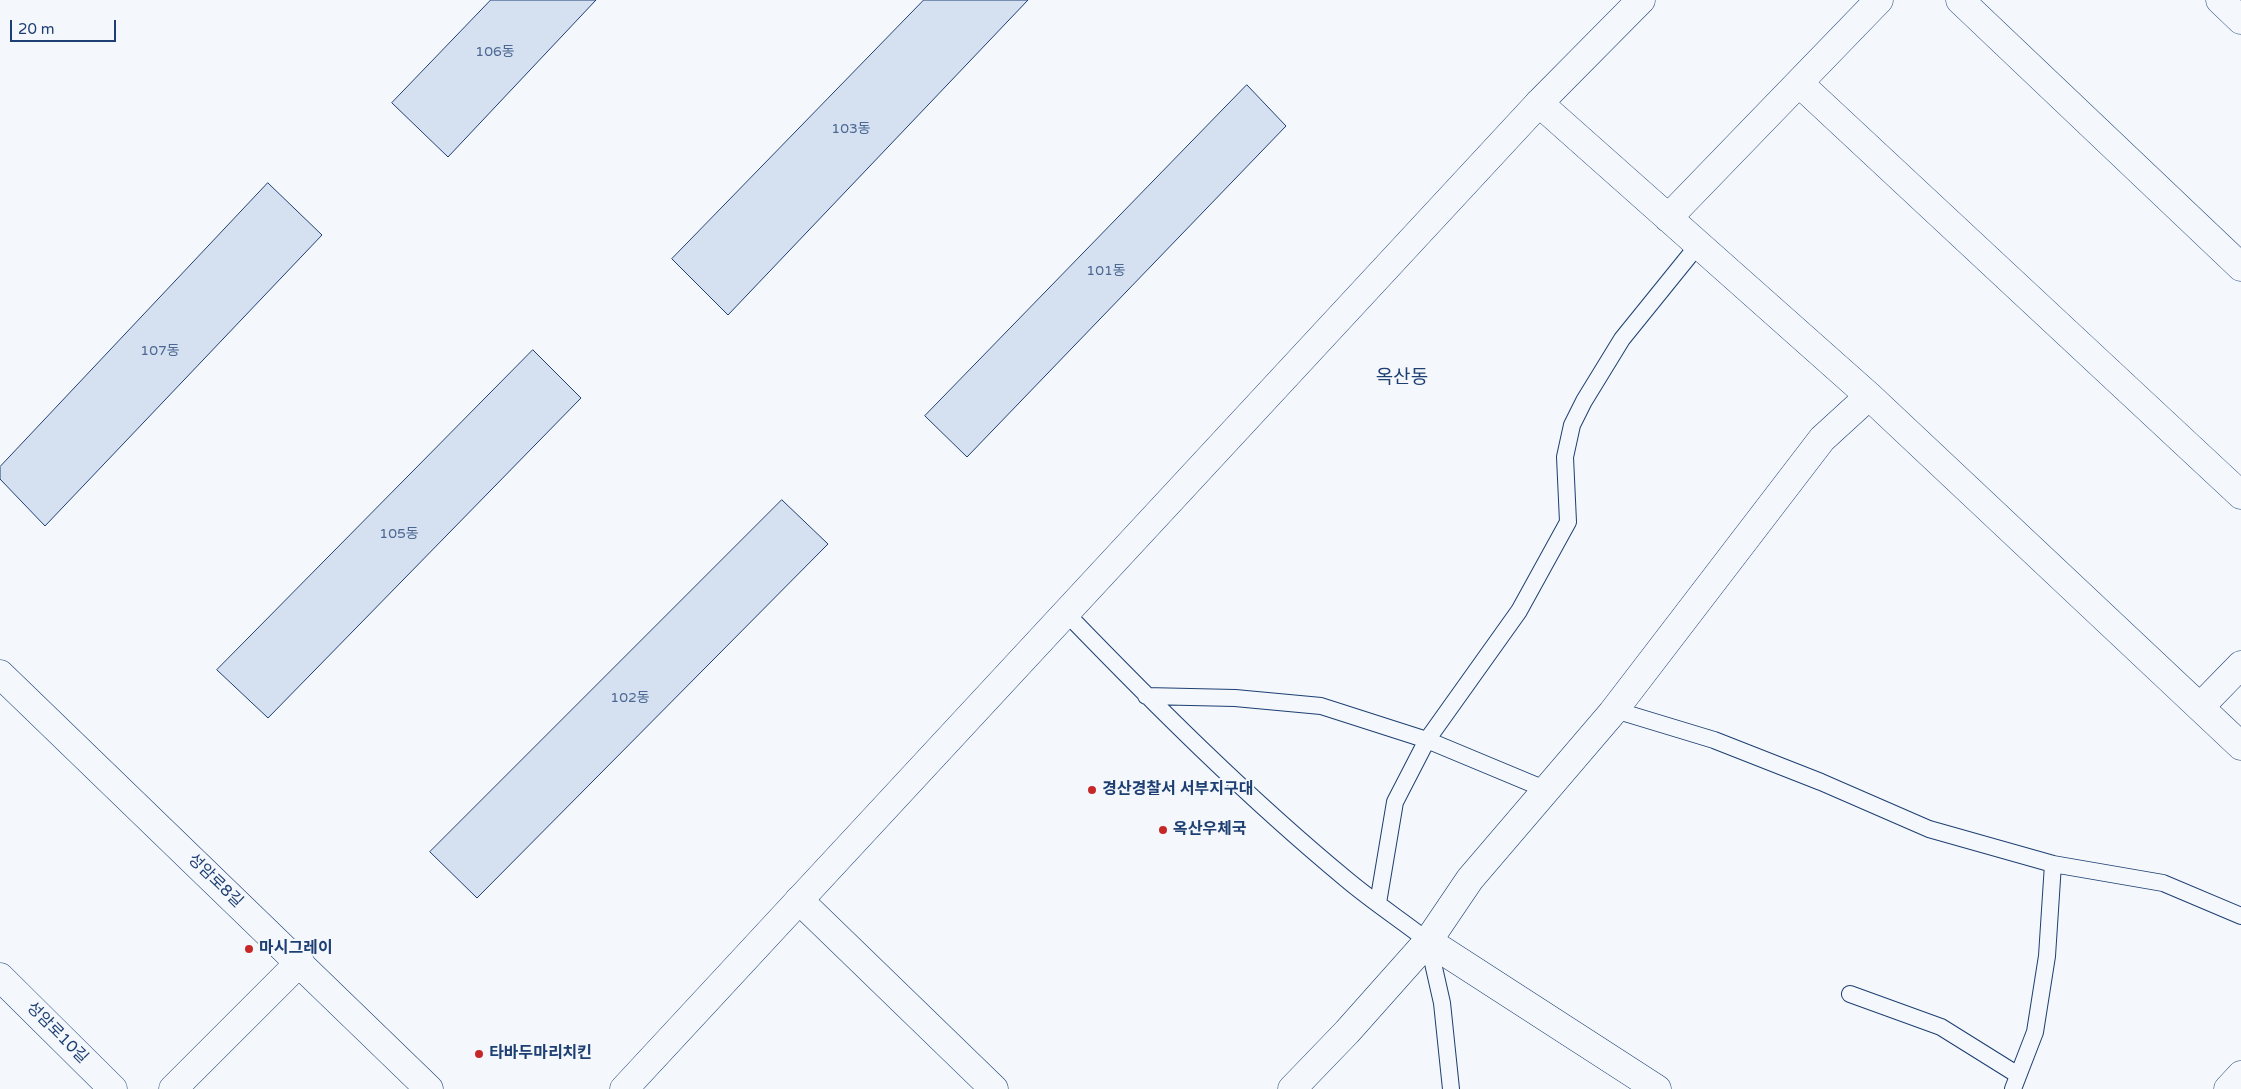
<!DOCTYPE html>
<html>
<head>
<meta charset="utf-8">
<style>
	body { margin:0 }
	#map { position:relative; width:2241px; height:1089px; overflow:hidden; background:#f4f7fb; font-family:"Varela Round",sans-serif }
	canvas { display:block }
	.scale { position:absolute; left:10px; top:20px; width:106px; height:22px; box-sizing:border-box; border:2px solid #1d3f73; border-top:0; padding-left:6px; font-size:15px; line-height:18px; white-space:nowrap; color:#1d3f73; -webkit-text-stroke:4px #f4f7fb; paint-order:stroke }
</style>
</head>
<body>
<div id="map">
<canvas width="2241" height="1089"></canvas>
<div class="scale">20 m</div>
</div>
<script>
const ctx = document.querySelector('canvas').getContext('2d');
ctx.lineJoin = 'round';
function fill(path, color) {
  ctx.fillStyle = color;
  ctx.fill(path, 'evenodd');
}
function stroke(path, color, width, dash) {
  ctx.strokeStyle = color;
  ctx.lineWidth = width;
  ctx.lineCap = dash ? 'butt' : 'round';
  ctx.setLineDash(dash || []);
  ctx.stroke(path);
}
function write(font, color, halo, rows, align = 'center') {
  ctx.font = font + ' "Varela Round","Noto Sans KR",sans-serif';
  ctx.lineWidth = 4;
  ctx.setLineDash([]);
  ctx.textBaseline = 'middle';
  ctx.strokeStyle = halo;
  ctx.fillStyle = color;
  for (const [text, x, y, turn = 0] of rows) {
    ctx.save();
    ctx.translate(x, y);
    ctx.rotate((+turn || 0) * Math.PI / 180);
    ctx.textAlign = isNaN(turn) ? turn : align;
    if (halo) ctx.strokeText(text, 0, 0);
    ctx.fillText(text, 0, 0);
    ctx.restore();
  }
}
const building = new Path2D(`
	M 491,0 L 596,0 L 448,157 L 392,103 Z
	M 924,0 L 1028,0 L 728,315 L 672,259 Z
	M 1247,85 L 1286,126 L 967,457 L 925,416 Z
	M 268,183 L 322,235 L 45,526 L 0,479 L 0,467 Z
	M 533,350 L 581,398 L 268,718 L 217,670 Z
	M 782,500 L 828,544 L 477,898 L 430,852 Z`);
fill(building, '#d5e0f0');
stroke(building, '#1d3f73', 1);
const service = new Path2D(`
	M 1066,613 C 1155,705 1247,797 1346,879 C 1372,901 1401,920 1428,941 L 1442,1003 L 1451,1089
	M 1146,696 L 1235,698 L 1321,706 L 1427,740 L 1547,790
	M 1615,710 L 1714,740 L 1821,782 L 1929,829 L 2053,864 L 2163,883 L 2241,916
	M 1378,903 L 1395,802 L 1427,740 L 1519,611 L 1568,522 L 1565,457 L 1572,425 L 1584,401 L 1622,339 L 1698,245
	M 1850,994 L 1941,1027 L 2018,1075
	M 2013,1089 L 2035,1032 L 2047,956 L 2053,864`);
const minor = new Path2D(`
	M 1960,0 L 2241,267
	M 2220,0 L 2241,20
	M 1799,83 L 2241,495
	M 1539,103 L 1869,396 L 2241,746
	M 1668,218 L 1879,0
	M 0,674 L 429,1089
	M 2200,707 L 2241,665
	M 799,900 L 994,1089
	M 1428,941 L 1657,1089
	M 0,977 L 113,1089
	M 173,1089 L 300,962
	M 1292,1089 L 1347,1032 L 1428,941 L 1470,879 L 1612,713 L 1822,439 L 1869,396
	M 2228,1089 L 2241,1075`);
const tertiary = new Path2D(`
	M 624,1089 L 1539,103 L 1641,0`);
stroke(service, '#1d3f73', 18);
stroke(minor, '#1d3f73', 29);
stroke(tertiary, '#1d3f73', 29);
stroke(service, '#f4f7fb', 16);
stroke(minor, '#f4f7fb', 28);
stroke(tertiary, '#f4f7fb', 28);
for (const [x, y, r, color] of [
	[1092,790,5,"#c62828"],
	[1163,830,5,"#c62828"],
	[249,949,5,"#c62828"],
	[479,1054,5,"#c62828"]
]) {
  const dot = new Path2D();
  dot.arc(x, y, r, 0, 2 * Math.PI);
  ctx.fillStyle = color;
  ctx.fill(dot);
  stroke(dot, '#f4f7fb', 2);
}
write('14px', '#4b6792', null, [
	["106동",495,52],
	["103동",851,129],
	["101동",1106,271],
	["107동",160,351],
	["105동",399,534],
	["102동",630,698]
]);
write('bold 16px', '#1d3f73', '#f4f7fb', [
	["경산경찰서 서부지구대",1102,790],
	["옥산우체국",1173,830],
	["마시그레이",259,949],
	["타바두마리치킨",489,1054]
], 'left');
write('16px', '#1d3f73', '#f4f7fb', [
	["성암로8길",215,881,44],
	["성암로10길",57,1033,45]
]);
write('19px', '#1d3f73', '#f4f7fb', [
	["옥산동",1402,378]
]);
</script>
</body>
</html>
